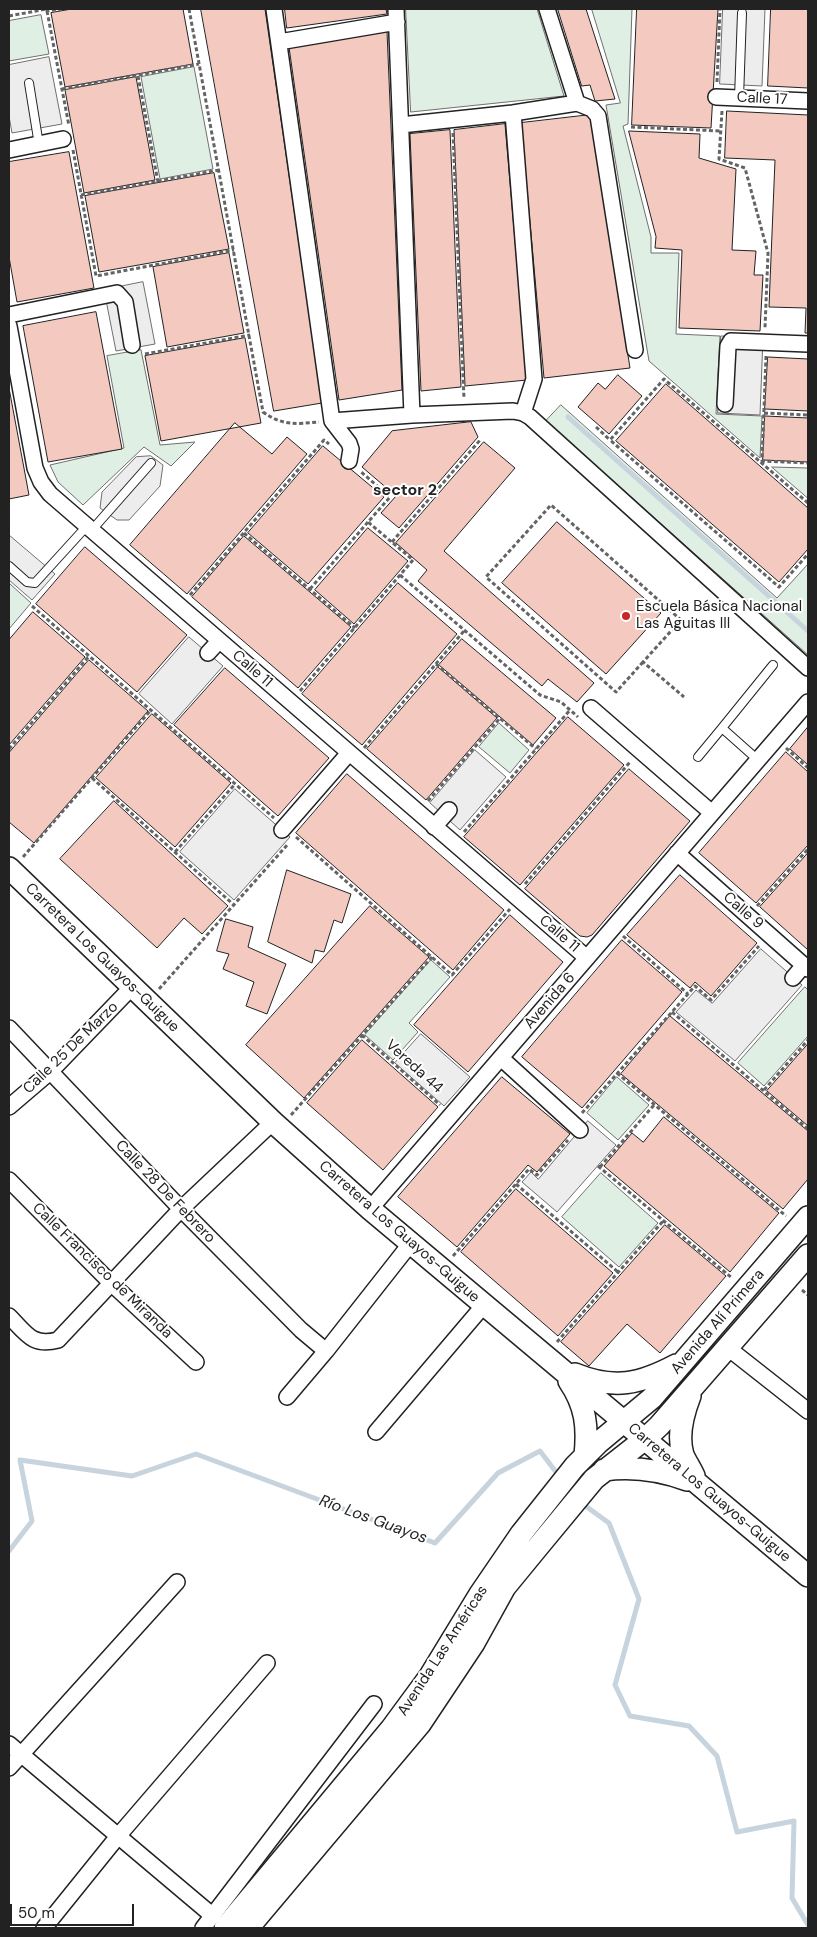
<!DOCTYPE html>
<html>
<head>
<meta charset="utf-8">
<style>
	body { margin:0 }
	#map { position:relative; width:817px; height:1937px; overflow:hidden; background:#fff; font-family:"DM Sans",sans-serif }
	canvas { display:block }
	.frame { position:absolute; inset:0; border:10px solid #222; pointer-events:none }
	.scale { position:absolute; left:10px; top:1904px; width:124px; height:22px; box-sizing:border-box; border:2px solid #222; border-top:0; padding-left:6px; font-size:15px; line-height:18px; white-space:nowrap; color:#222; -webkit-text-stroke:4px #fff; paint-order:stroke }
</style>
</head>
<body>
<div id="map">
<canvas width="817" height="1937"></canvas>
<div class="frame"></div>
<div class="scale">50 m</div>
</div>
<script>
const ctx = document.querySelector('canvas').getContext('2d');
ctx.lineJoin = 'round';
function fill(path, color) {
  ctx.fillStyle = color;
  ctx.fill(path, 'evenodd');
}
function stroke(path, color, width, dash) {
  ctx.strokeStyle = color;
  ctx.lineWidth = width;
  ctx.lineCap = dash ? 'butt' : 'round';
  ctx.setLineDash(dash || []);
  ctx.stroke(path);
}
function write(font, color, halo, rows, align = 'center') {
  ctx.font = font + ' "DM Sans",sans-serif';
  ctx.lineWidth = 4;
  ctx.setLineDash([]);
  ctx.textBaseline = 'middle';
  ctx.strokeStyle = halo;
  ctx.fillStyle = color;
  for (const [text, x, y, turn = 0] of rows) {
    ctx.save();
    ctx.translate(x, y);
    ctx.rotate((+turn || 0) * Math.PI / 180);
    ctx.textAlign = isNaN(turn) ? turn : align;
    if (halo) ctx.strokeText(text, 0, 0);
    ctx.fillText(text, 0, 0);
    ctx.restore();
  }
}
const green = new Path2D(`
	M 406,9 L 537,9 L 564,96 L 411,112 Z
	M 592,9 L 632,9 L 628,124 L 623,126 L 651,237 L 651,253 L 679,253 L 676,334 L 720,336 L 716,414 L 762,416 L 760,458 L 649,361 L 606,105 L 620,103 Z
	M 41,15 L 49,54 L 9,61 L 9,21 Z
	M 194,67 L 213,169 L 160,179 L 141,77 Z
	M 141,350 L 160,445 L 195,442 L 171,466 L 144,447 L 83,505 L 58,482 L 50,465 L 124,448 L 107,356 Z
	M 561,405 L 777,598 L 808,564 L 808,655 L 546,421 Z
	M 772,467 L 808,468 L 808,498 Z
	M 9,583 L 31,603 L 9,629 Z
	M 499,723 L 529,750 L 510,773 L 479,747 Z
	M 431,960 L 450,977 L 409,1023 L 418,1032 L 393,1060 L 365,1035 Z
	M 805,987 L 808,990 L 808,1036 L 764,1086 L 738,1063 Z
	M 617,1077 L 649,1105 L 618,1140 L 587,1113 Z
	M 601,1173 L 658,1223 L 619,1267 L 562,1217 Z`);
fill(green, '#e0efe3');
stroke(green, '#6f6f6f', 1);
const parking = new Path2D(`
	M 723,9 L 765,9 L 762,86 L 720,84 Z
	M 49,57 L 62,124 L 12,133 L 9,116 L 9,65 Z
	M 143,282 L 155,344 L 116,351 L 104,290 Z
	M 721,336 L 763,338 L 760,415 L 718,413 Z
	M 151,456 L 163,465 L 160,486 L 129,520 L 117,520 L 100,508 L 102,492 L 136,457 Z
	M 9,535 L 55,574 L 32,600 L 9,580 Z
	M 189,637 L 223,666 L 172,724 L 139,694 Z
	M 475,750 L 506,777 L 460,830 L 430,803 Z
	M 235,789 L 290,837 L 234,900 L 180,852 Z
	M 761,949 L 802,985 L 735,1061 L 676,1012 L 696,990 L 712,1003 Z
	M 421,1034 L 470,1077 L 444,1106 L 395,1063 Z
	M 588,1121 L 616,1145 L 557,1212 L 522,1182 L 531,1172 L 538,1179 Z`);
fill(parking, '#ededed');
stroke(parking, '#6f6f6f', 1);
stroke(new Path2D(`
	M 568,417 L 808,631
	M 580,1502 L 609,1523 L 639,1599 L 615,1685 L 630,1716 L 689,1726 L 717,1756 L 737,1832 L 794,1821 L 792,1898 L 808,1925
	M 9,1551 L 32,1521 L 20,1460 L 132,1476 L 196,1454 L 435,1543 L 498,1473 L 540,1451 L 559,1476`), '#c7d3dd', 5);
const building = new Path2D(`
	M 72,9 L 183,9 L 193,64 L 65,87 L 51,13 Z
	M 201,9 L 265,9 L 322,403 L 274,411 Z
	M 285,9 L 386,9 L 387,14 L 287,28 Z
	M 558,9 L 586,9 L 615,99 L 595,101 L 590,85 L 582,86 Z
	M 637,9 L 718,9 L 711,128 L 632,125 Z
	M 771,9 L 808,9 L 808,88 L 768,86 Z
	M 387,31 L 402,390 L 339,400 L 289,47 Z
	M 136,77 L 155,180 L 84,193 L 65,90 Z
	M 727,111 L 808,115 L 808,333 L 805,333 L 806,308 L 769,307 L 775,160 L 725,158 Z
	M 590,115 L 630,368 L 544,378 L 521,123 Z
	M 505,124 L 527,380 L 465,386 L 454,130 Z
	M 450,130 L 461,387 L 421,391 L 410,134 Z
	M 629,131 L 700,134 L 699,158 L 736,169 L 732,250 L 756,251 L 754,275 L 763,275 L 760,331 L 679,328 L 682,250 L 655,248 L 656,237 Z
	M 69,152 L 94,288 L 17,302 L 9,257 L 9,162 Z
	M 214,173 L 229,249 L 99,272 L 85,196 Z
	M 229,253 L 244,333 L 167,347 L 153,267 Z
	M 96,312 L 122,449 L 48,462 L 23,326 Z
	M 245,338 L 261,423 L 161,441 L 145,356 Z
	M 768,357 L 808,359 L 808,411 L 765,409 Z
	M 618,375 L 642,396 L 609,434 L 578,407 L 598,383 L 605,389 Z
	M 666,384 L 808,508 L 808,549 L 779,582 L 616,441 Z
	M 9,388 L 29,495 L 9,499 Z
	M 765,416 L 808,418 L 808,462 L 763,460 Z
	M 471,422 L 478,437 L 399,528 L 381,513 L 396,496 L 362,467 L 392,431 Z
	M 235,423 L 272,454 L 287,437 L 307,454 L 187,594 L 130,545 Z
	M 484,442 L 515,468 L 444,551 L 594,683 L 577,702 L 548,679 L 542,686 L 418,581 L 427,570 L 396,543 Z
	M 323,446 L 384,497 L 308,584 L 248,533 Z
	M 557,522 L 661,613 L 606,674 L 502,583 Z
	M 368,528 L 408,561 L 354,624 L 315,590 Z
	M 244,536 L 351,627 L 298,688 L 192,597 Z
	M 85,547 L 187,635 L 137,692 L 36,604 Z
	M 398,583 L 457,634 L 362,745 L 302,694 Z
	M 33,612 L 85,657 L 9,745 L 9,640 Z
	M 462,639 L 556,718 L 533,745 L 439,665 Z
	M 89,660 L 148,711 L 34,843 L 9,822 L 9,753 Z
	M 438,667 L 497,718 L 426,800 L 367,749 Z
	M 225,668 L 329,758 L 278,816 L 174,725 Z
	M 152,714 L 231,783 L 175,847 L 96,778 Z
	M 568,717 L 624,765 L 520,885 L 464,837 Z
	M 808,727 L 808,765 L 790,749 Z
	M 786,752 L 808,772 L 808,845 L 756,903 L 699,853 Z
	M 629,769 L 690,821 L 592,935 L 587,937 L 580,936 L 525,889 Z
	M 347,774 L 504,910 L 453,970 L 296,833 Z
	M 114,801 L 228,906 L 202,934 L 184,918 L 157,948 L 60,859 Z
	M 808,853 L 808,950 L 760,907 Z
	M 287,870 L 351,894 L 342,923 L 334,920 L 324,952 L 315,950 L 312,963 L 268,942 Z
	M 680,875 L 757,943 L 711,996 L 695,982 L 690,988 L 627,935 Z
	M 370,906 L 429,957 L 304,1098 L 246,1045 Z
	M 510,915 L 563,962 L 468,1072 L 414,1025 Z
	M 226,919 L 253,927 L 248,947 L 286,964 L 267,1014 L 246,1006 L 254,982 L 223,969 L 229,954 L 217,951 Z
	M 622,940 L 682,992 L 582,1108 L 522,1057 Z
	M 670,1016 L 808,1131 L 808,1179 L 783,1209 L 621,1074 Z
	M 362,1040 L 438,1107 L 383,1170 L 307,1103 Z
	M 808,1044 L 808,1126 L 767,1091 Z
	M 502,1077 L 570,1134 L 537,1172 L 528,1165 L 457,1247 L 398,1197 Z
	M 664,1117 L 779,1213 L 730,1272 L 604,1166 L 632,1133 L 643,1142 Z
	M 516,1189 L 613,1273 L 558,1336 L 461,1252 Z
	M 665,1225 L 726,1276 L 660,1353 L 627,1324 L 589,1366 L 561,1342 Z`);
fill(building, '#f3c9c0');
stroke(building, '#222', 1);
const lane = new Path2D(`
	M 29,83 L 39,145
	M 739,98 L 742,13
	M 91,531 L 151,463
	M 9,566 L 27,582 L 35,583 L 86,527
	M 698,757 L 722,728
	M 758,760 L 722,728 L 773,665`);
const street = new Path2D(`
	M 274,9 L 332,421 L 349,443 L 351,449 L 349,461
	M 396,9 L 412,415
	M 547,9 L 577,103 L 592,109 L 598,116 L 635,350
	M 279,42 L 397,22
	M 716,97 L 808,101
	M 513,113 L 534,379 L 523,413
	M 401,125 L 513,113 L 577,103
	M 9,150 L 63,139
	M 9,315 L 117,293 L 125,302 L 132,345
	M 9,326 L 35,468 L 41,482 L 50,494 L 587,958
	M 725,404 L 728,346 L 731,341 L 808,344
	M 332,421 L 412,415 L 513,411 L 523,413 L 530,417 L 808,668
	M 208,653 L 219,641
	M 591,708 L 712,813
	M 434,827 L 449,810
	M 282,830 L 349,753
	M 677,853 L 808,969
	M 793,978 L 804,965
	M 9,1028 L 181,1209 L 301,1330 L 326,1351
	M 501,1058 L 580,1130
	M 9,1107 L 50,1072 L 132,987
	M 9,1180 L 112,1284 L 196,1362
	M 370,1209 L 808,702
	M 9,1316 C 26,1333 32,1347 58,1340 L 181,1209 L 273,1122
	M 728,1348 L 808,1411
	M 287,1397 L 326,1351 L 411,1243
	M 376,1432 L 484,1305
	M 9,1744 L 213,1916
	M 9,1768 L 177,1582
	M 44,1928 L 119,1835 L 267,1663
	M 203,1928 L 374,1704`);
const secondary = new Path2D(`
	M 9,868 L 273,1122 L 370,1209 L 808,1576
	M 575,1374 C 614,1390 640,1384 676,1365
	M 569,1381 C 586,1406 588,1427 585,1456
	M 690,1396 C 683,1414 677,1435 683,1455 C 686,1462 691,1469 694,1476
	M 604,1470 C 633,1466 660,1470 687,1480
	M 225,1928 L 391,1729 L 430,1676 L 480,1594 L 521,1534 L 575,1466 L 598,1443 L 652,1398 L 808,1217
	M 248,1928 L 420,1724 L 474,1643 L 505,1587 L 537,1548 L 594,1479 L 645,1439 L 659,1426 L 808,1255`);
stroke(lane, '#222', 10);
stroke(street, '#222', 18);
stroke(secondary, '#222', 24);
stroke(new Path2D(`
	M 189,9 L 263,412 C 283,426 295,424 319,422
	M 47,11 L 69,126
	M 9,16 L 47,9 L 47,11 L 62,9
	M 138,76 L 158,182
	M 717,82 L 720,9
	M 62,89 L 199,64
	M 722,111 L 719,159 L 745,168 L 768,253 L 765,328
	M 631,127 L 721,131
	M 453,133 L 464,399
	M 73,150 L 96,276 L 234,250
	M 81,195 L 219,170
	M 145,354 L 250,335
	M 766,356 L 762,461 L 808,463
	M 764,413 L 808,415
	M 596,427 L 610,440
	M 808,503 L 664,379 L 610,440 L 779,587 L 808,554
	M 244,533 L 355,628
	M 392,542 L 481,439
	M 400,575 L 540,695 L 561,702 L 578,717
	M 310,589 L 368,522
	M 190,595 L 324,440 L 329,444
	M 32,606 L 274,818
	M 643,662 L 616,692 L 486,577 L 551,505 L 681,620 L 643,662 L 684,697
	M 436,664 L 536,749
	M 300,691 L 413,560 L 368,522 L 390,497 L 360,471
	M 364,748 L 464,631
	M 786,748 L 808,768
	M 9,749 L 89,656
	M 92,778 L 234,905
	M 428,801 L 500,718
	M 464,832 L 570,710
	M 296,837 L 452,975 L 510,909
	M 175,852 L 235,784
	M 23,857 L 151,710
	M 525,884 L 630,762
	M 757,906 L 808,849
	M 623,936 L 688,994
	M 159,989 L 288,844
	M 672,1012 L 808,1129
	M 362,1035 L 440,1105
	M 617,1073 L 786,1216
	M 764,1090 L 808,1040
	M 582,1113 L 695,986 L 711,1000 L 759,946
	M 291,1115 L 432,957
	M 598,1166 L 732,1278
	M 600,1167 L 654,1105
	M 516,1184 L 618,1272
	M 453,1256 L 529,1169 L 537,1175 L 568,1140
	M 802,1290 L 808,1295
	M 557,1342 L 664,1220`), '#646464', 3, [4, 2.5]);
stroke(lane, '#fff', 8);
stroke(street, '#fff', 15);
stroke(secondary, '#fff', 21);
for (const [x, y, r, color] of [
	[626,616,5,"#c62828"]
]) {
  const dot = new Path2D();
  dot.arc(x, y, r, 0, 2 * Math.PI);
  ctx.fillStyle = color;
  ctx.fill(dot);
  stroke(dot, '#fff', 2);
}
write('15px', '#222', '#fff', [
	["Calle 17",762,99,3],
	["Calle 11",252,669,41],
	["Calle 9",743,911,41],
	["Calle 11",559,934,41],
	["Carretera Los Guayos-Guigue",102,958,44],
	["Avenida 6",550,1001,-49],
	["Calle 25 De Marzo",71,1048,-44],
	["Vereda 44",414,1067,42],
	["Calle 28 De Febrero",165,1192,46],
	["Carretera Los Guayos-Guigue",399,1232,41],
	["Calle Francisco de Miranda",102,1271,44],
	["Avenida Alí Primera",718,1322,-49],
	["Carretera Los Guayos-Guigue",709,1493,40],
	["Avenida Las Américas",443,1651,-57]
]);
write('15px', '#222', '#fff', [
	["Escuela Básica Nacional",636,607],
	["Las Aguitas III",636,624]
], 'left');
write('bold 16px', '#222', '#fff', [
	["sector 2",405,491]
]);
write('italic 16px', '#222', '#fff', [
	["Río Los Guayos",373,1520,20]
]);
</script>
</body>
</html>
